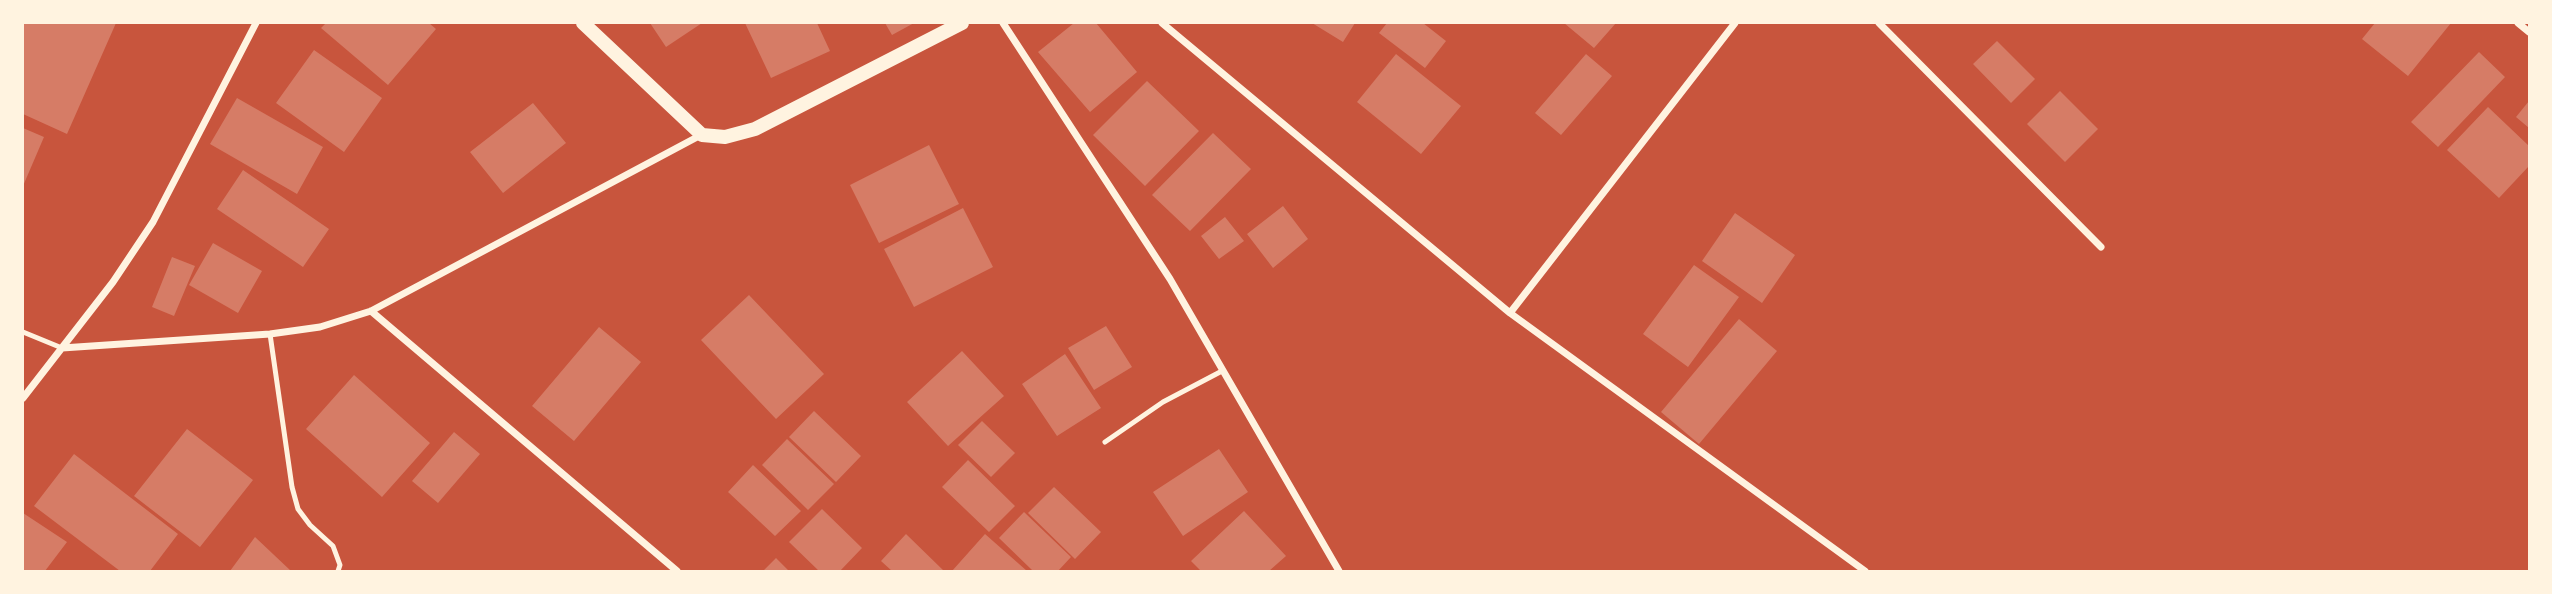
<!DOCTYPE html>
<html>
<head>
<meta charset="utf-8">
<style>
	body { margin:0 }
	#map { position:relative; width:2552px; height:594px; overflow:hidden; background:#c8553d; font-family:"DM Sans",sans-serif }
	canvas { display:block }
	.frame { position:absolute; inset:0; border:24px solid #fff3e0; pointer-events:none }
</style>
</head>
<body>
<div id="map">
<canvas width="2552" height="594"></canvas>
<div class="frame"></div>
</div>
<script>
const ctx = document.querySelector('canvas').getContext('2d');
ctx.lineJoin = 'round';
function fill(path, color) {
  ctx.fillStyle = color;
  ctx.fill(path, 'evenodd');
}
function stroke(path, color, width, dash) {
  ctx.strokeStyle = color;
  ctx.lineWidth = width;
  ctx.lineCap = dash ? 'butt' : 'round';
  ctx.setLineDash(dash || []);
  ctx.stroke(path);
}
fill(new Path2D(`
	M 23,23 L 116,23 L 67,134 L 23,114 Z
	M 326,23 L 429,23 L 436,29 L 388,85 L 321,28 Z
	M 650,23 L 702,23 L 666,47 Z
	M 745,23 L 817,23 L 830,51 L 771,78 Z
	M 885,23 L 914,23 L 892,35 Z
	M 1074,23 L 1096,23 L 1137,72 L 1090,112 L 1038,52 Z
	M 1312,23 L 1355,23 L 1343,42 Z
	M 1387,23 L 1423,23 L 1446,41 L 1425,68 L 1379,33 Z
	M 1564,23 L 1616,23 L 1594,48 Z
	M 2375,23 L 2451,23 L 2408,76 L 2362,39 Z
	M 1997,41 L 2035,79 L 2011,103 L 1973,64 Z
	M 314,50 L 382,98 L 344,152 L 276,103 Z
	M 2479,52 L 2505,77 L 2438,147 L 2411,122 Z
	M 1396,54 L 1461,106 L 1421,154 L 1357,102 Z
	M 1586,54 L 1612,76 L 1561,135 L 1535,113 Z
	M 1147,81 L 1199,131 L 1145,186 L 1093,135 Z
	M 2060,91 L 2098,129 L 2065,162 L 2027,124 Z
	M 237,98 L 323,147 L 297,194 L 210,144 Z
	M 2529,101 L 2529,128 L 2516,117 Z
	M 533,103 L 566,143 L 503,193 L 470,152 Z
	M 2488,107 L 2529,146 L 2529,166 L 2499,198 L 2447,150 Z
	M 23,128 L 44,137 L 23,186 Z
	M 1213,133 L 1251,169 L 1190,231 L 1152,195 Z
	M 929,145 L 959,204 L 879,243 L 850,185 Z
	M 243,170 L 329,229 L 303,267 L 217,209 Z
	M 1283,206 L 1308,239 L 1273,268 L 1247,234 Z
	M 963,208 L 993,267 L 914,307 L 884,249 Z
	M 1735,213 L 1795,255 L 1762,303 L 1702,261 Z
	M 1225,217 L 1244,241 L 1219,259 L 1201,236 Z
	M 213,243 L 262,271 L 238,313 L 189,285 Z
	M 172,257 L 195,266 L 174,316 L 152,307 Z
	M 1694,265 L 1739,297 L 1688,367 L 1643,334 Z
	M 749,295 L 824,374 L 776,419 L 701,340 Z
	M 1739,319 L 1777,351 L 1699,444 L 1661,412 Z
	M 1106,326 L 1132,367 L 1094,390 L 1068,348 Z
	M 599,327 L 641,362 L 574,441 L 532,406 Z
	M 962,351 L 1004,396 L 948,446 L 907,402 Z
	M 1065,354 L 1101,408 L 1057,436 L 1022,384 Z
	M 354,375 L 430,443 L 382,497 L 306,429 Z
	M 814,411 L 861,456 L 836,482 L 789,437 Z
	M 982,421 L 1015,453 L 991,477 L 958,445 Z
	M 187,429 L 253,480 L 200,547 L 134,496 Z
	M 454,432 L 480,454 L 438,503 L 412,481 Z
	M 787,439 L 834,484 L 808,510 L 762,465 Z
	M 1219,449 L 1248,492 L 1183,536 L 1153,492 Z
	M 74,454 L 178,534 L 150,571 L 120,571 L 34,506 Z
	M 968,460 L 1015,506 L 989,532 L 942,487 Z
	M 753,465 L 801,511 L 775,536 L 728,492 Z
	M 1054,487 L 1101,532 L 1075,559 L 1028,513 Z
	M 822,509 L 862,548 L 840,571 L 819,571 L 789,542 Z
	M 1244,511 L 1286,556 L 1269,571 L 1201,571 L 1191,561 Z
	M 1024,512 L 1071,557 L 1058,571 L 1033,571 L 999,538 Z
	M 23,513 L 67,542 L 45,571 L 23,571 Z
	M 906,534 L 944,571 L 892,571 L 881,561 Z
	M 985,534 L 1027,571 L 952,571 Z
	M 255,537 L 291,571 L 230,571 Z
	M 776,558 L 789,571 L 763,571 Z`), '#d67c66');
stroke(new Path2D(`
	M 23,332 L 62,348
	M 270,334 L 292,487 L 298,509 L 310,525 L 333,546 L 340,565 L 338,571
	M 1105,442 L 1163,402 L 1222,371`), '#fff3e0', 5);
stroke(new Path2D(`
	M 1003,23 L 1170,279 L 1339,571
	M 1162,23 L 1510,313 L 1865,571
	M 1879,23 L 2101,247
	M 2518,23 L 2529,32
	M 371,311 L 677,571
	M 1510,313 L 1735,23
	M 62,348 L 270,334 L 320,327 L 371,311 L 701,135
	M 23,398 L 113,282 L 153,222 L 256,23`), '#fff3e0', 7);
stroke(new Path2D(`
	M 583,23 L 702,135 L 725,137 L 755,129 L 962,23`), '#fff3e0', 14);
</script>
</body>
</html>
